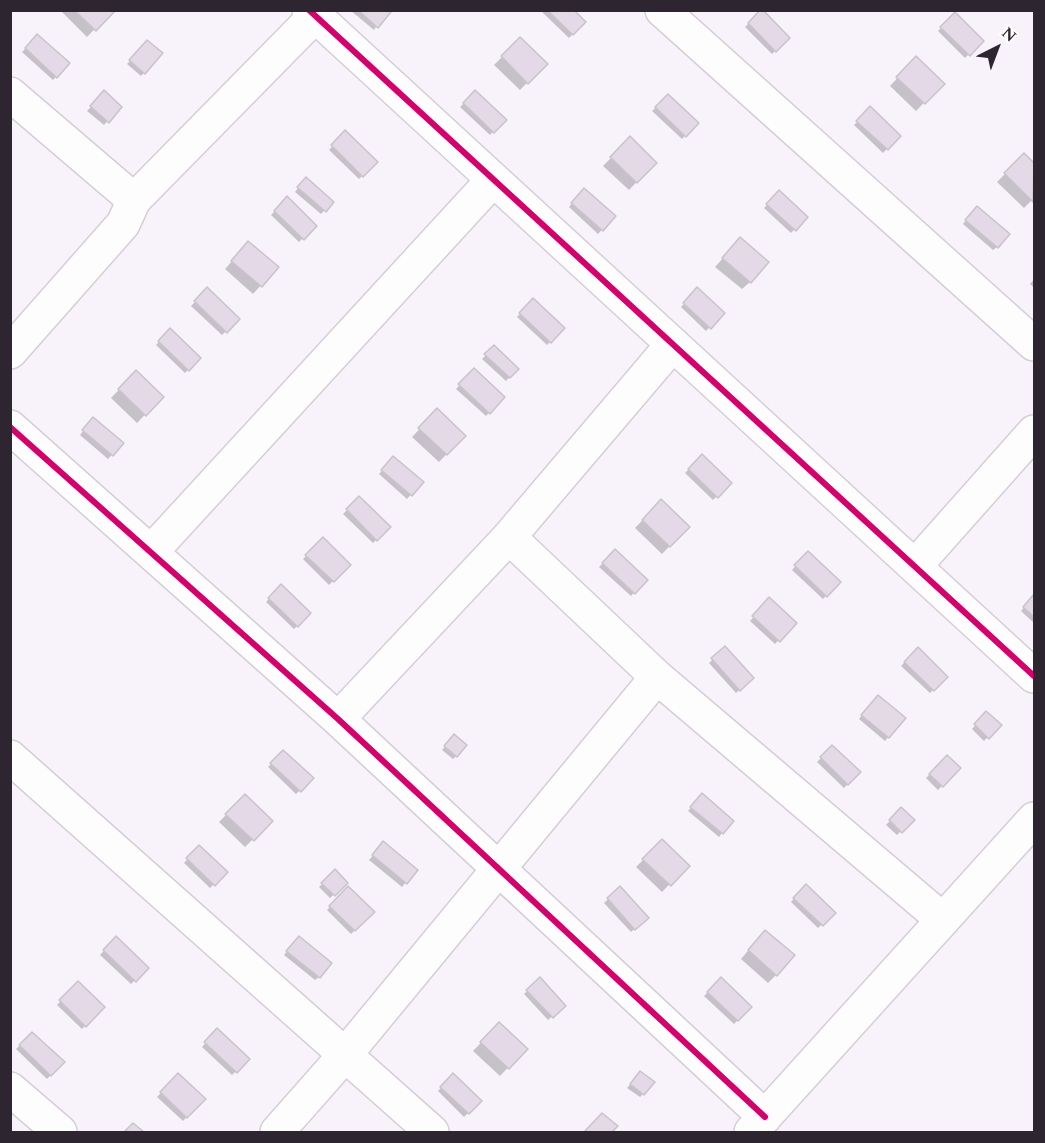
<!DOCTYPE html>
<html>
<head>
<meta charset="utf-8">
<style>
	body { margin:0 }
	#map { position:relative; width:1045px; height:1143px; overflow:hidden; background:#f8f2fa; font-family:Spectral,serif }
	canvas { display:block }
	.frame { position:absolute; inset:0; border:12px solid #2d2630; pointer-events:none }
	.north { position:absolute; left:967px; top:18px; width:60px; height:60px; -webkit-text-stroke:4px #fff; paint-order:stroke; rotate:42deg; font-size:16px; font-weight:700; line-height:24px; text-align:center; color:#2d2630 }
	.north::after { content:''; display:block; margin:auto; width:21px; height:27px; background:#2d2630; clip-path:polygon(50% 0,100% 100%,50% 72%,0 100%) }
</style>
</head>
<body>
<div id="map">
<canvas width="1045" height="1143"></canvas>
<div class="frame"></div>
<div class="north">N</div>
</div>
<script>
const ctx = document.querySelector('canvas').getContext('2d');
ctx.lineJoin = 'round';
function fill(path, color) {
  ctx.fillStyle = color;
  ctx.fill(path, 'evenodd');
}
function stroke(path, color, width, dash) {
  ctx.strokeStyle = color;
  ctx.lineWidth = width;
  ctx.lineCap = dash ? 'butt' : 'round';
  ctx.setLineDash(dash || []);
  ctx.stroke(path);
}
fill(new Path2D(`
	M 60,10 L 112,10 L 112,11 L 87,37 Z
	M 350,10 L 386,10 L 374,30 Z
	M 572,10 L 584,22 L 569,38 L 541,11 Z
	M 761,11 L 788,38 L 772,54 L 745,27 Z
	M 955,14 L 982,41 L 965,58 L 938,31 Z
	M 38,36 L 68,63 L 53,80 L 22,52 Z
	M 520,39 L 545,64 L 520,90 L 494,65 Z
	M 147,42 L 161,54 L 141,76 L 127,64 Z
	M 916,58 L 942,84 L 916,111 L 890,86 Z
	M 475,92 L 504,120 L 490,135 L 460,107 Z
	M 104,93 L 120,107 L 104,125 L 87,111 Z
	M 668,96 L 697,123 L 682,139 L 652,111 Z
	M 870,109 L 899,136 L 883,153 L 854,125 Z
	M 345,133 L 376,162 L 359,179 L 329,150 Z
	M 630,139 L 655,163 L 629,190 L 603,166 Z
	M 1024,155 L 1034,166 L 1034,198 L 1024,208 L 997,182 Z
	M 302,183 L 332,202 L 321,214 L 295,192 Z
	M 584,190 L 614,216 L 598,234 L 569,207 Z
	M 779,193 L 806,217 L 791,233 L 764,208 Z
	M 287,199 L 315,226 L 299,242 L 271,215 Z
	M 973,211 L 997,247 L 993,250 L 963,224 Z
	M 733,247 L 750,282 L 742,289 L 715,267 Z
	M 241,251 L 277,268 L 253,294 L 225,269 Z
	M 1034,279 L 1034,288 L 1030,284 Z
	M 207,290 L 238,319 L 222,335 L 191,306 Z
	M 697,290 L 723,313 L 706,331 L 681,307 Z
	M 533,300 L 563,328 L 547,345 L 517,317 Z
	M 170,330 L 199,358 L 185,373 L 156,345 Z
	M 494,347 L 517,369 L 506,381 L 482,359 Z
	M 474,370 L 503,397 L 486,416 L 456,389 Z
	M 136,372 L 162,397 L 137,423 L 111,398 Z
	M 437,411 L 464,436 L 439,462 L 412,437 Z
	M 93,419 L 122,444 L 108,459 L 80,435 Z
	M 702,456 L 730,483 L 713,500 L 685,473 Z
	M 394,458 L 422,482 L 407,499 L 379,474 Z
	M 359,498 L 389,527 L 373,543 L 343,514 Z
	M 661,501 L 688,527 L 662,554 L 635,528 Z
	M 323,539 L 349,565 L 329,585 L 303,559 Z
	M 615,551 L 646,580 L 631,596 L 599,567 Z
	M 808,553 L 839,582 L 823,599 L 792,570 Z
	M 281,586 L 309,614 L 294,629 L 266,602 Z
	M 1034,595 L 1034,623 L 1021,611 Z
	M 770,599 L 795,623 L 775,644 L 750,621 Z
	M 725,648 L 752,678 L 736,693 L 709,663 Z
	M 918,649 L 946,677 L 930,693 L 901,666 Z
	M 874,700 L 904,718 L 885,741 L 859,719 Z
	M 986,713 L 999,725 L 984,741 L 972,729 Z
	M 455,736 L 456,756 L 453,759 L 442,750 Z
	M 832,747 L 859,772 L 844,788 L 817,762 Z
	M 283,752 L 312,778 L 296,794 L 268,767 Z
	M 947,757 L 959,769 L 938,790 L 926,778 Z
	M 245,796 L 271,821 L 245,847 L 219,822 Z
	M 698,799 L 722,833 L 719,837 L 688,811 Z
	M 901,809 L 912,820 L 897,835 L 886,825 Z
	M 662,841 L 687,866 L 662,892 L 636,867 Z
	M 199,847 L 226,872 L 210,888 L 184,863 Z
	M 380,847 L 416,870 L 402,887 L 369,860 Z
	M 335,872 L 346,883 L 330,898 L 319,887 Z
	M 806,886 L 834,913 L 818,928 L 791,902 Z
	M 348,888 L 373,912 L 351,934 L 327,910 Z
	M 620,888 L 647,918 L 631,932 L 604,903 Z
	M 116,938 L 147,968 L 131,984 L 100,955 Z
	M 758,939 L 776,975 L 768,983 L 741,959 Z
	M 295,941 L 319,977 L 315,980 L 284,955 Z
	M 540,979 L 564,1006 L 548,1020 L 524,994 Z
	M 721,979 L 750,1007 L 734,1024 L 704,996 Z
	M 78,983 L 103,1007 L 82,1029 L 57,1005 Z
	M 499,1024 L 526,1049 L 500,1076 L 473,1051 Z
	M 217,1030 L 248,1059 L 232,1075 L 202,1047 Z
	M 32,1034 L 63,1062 L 47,1079 L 16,1049 Z
	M 178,1075 L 204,1099 L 183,1121 L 157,1097 Z
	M 453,1075 L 480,1101 L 464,1117 L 438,1091 Z
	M 637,1076 L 643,1094 L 640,1097 L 627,1088 Z`), '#0003');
const building = new Path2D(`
	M 74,10 L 114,10 L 115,11 L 96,31 Z
	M 358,10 L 388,10 L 391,12 L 378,28 Z
	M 547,10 L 574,10 L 586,22 L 573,35 Z
	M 760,10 L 763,10 L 790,38 L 776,52 L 748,23 Z
	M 955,12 L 984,41 L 970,56 L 940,27 Z
	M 37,34 L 70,63 L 57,78 L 25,48 Z
	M 520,37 L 548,64 L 528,84 L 501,56 Z
	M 147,40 L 163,53 L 145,74 L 129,60 Z
	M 916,56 L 945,84 L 925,104 L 896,77 Z
	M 104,90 L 122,107 L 109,123 L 90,106 Z
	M 475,90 L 507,120 L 494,133 L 463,103 Z
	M 668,94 L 699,123 L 686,137 L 655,107 Z
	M 870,106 L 901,136 L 888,150 L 856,121 Z
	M 345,130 L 378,162 L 363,177 L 331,145 Z
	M 630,136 L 657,163 L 637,183 L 610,157 Z
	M 1024,153 L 1034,163 L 1033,202 L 1004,173 Z
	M 306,177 L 334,202 L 326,212 L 297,187 Z
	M 584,188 L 616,216 L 603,231 L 571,203 Z
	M 779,190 L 808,217 L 796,231 L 766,204 Z
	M 287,196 L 317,226 L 304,240 L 274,211 Z
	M 977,206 L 1010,234 L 998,248 L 965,220 Z
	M 740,237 L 769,262 L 751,283 L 722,258 Z
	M 248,241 L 279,267 L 262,287 L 231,261 Z
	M 207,287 L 240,319 L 227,333 L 194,301 Z
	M 697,287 L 725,313 L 711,329 L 683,303 Z
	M 533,298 L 565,328 L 551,343 L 519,313 Z
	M 170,328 L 201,358 L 189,371 L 158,341 Z
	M 494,345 L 519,369 L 510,378 L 484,354 Z
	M 474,368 L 505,397 L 490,414 L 458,384 Z
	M 136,370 L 164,397 L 146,416 L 118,389 Z
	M 437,408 L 466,436 L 447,455 L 418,428 Z
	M 93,417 L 124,443 L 113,456 L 82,430 Z
	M 702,454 L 732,483 L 718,498 L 688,469 Z
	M 393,456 L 424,482 L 412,496 L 381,470 Z
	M 359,496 L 391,527 L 377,541 L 346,509 Z
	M 661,499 L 690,527 L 670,547 L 642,520 Z
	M 323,537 L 351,565 L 334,582 L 305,555 Z
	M 615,549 L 648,580 L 635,594 L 602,563 Z
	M 808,551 L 841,582 L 827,597 L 794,565 Z
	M 281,584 L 311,613 L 298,627 L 268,598 Z
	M 1034,594 L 1034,617 L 1023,607 Z
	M 769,597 L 797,623 L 780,642 L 752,616 Z
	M 725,646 L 754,678 L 740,691 L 711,658 Z
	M 918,647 L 948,677 L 934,691 L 904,662 Z
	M 878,695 L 906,718 L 889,738 L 861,715 Z
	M 986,711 L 1002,725 L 989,739 L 974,724 Z
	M 454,734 L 467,745 L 457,757 L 444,746 Z
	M 832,745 L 861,772 L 848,785 L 820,757 Z
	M 283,750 L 314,778 L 301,792 L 270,763 Z
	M 947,755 L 961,768 L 943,787 L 929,774 Z
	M 702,793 L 734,821 L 723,834 L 690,807 Z
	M 245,794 L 273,821 L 254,841 L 225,814 Z
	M 901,807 L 915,820 L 902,833 L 889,820 Z
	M 662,839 L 690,866 L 671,886 L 642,859 Z
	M 383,841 L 418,870 L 407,884 L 372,855 Z
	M 199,845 L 228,872 L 215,886 L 186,858 Z
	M 335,869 L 348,883 L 335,896 L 321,883 Z
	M 806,884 L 836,913 L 823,926 L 793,898 Z
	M 348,886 L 375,912 L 355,931 L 329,906 Z
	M 620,886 L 649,918 L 635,930 L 607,898 Z
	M 765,930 L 795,955 L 777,976 L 748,950 Z
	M 116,936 L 149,968 L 136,982 L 103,950 Z
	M 299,936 L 332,963 L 320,978 L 286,951 Z
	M 540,977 L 566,1006 L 553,1018 L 526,990 Z
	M 721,977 L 752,1007 L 738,1021 L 707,992 Z
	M 78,981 L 105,1007 L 86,1027 L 59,1000 Z
	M 499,1022 L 528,1049 L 509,1069 L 480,1042 Z
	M 217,1028 L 250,1059 L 237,1073 L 204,1042 Z
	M 32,1032 L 65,1062 L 51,1076 L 19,1045 Z
	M 640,1071 L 655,1082 L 644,1095 L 630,1084 Z
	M 178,1073 L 206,1099 L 187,1118 L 160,1092 Z
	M 453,1073 L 482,1101 L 469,1114 L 440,1087 Z
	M 602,1113 L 618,1126 L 612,1132 L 584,1132 Z
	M 133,1123 L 144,1132 L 124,1132 Z`);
fill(building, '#e4dae7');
stroke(building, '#c9c2cb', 1.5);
const street = new Path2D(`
	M 309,10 L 1034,676
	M 662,10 L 1034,344
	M 10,94 L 134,200
	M 10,352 L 123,224 L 134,200 L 315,16
	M 10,427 L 338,719 L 765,1117
	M 509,537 L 657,677 L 943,920
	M 151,552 L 493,180
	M 915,566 L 1034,432
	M 338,719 L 509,537 L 673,344
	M 10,757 L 432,1132
	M 10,1089 L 60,1132
	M 277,1132 L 344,1056 L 657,677
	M 751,1132 L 1034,819`);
stroke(street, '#d5ced7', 36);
stroke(street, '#fefdfe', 33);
stroke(new Path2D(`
	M 309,10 L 1034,676
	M 10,427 L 338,719 L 765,1117`), '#d6006c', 6);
</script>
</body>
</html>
